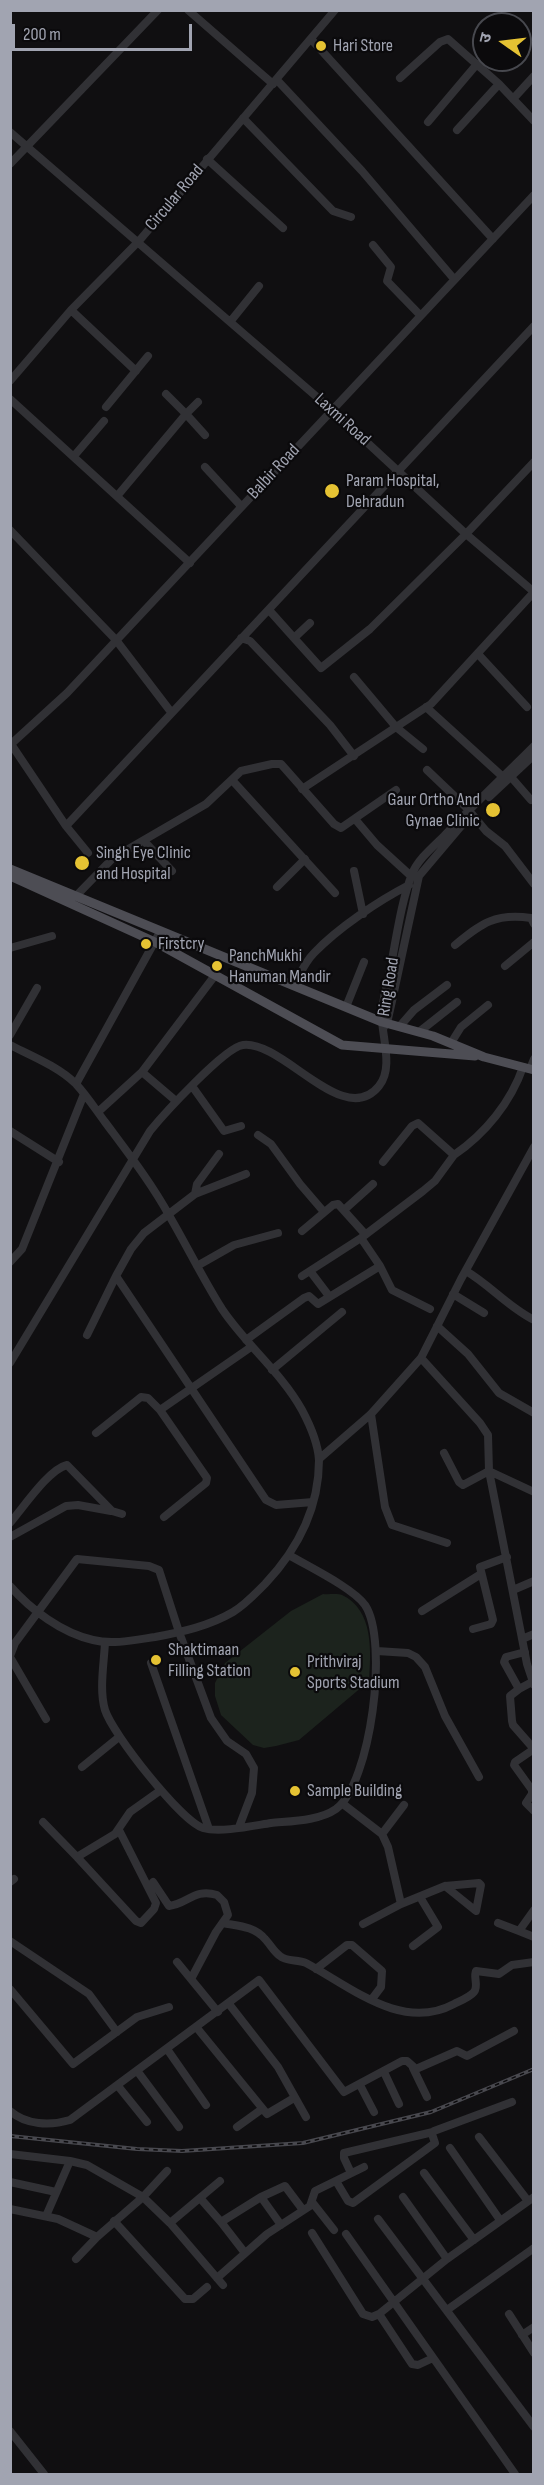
<!DOCTYPE html>
<html>
<head>
<meta charset="utf-8">
<style>
	body { margin:0 }
	#map { position:relative; width:544px; height:2485px; overflow:hidden; background:#100f11; font-family:"Sofia Sans Condensed","Noto Sans Devanagari",sans-serif }
	canvas { display:block }
	.frame { position:absolute; inset:0; border:12px solid #a1a4b1; pointer-events:none }
	.north { position:absolute; left:472px; top:12px; width:60px; height:60px; box-sizing:border-box; background:#0b0a0c; border:2px solid #47484e; border-radius:50%; rotate:284deg; font-size:16px; font-weight:700; line-height:24px; text-align:center; color:#a1a4b1 }
	.north::after { content:''; display:block; margin:auto; width:21px; height:27px; background:#e5c233; clip-path:polygon(50% 0,100% 100%,50% 72%,0 100%) }
	.scale { position:absolute; left:12px; top:24px; width:180px; height:27px; box-sizing:border-box; border:3px solid #a1a4b1; border-top:0; padding-left:8px; font-size:18px; line-height:21px; white-space:nowrap; color:#a1a4b1; -webkit-text-stroke:4px #0b0a0c; paint-order:stroke }
</style>
</head>
<body>
<div id="map">
<canvas width="544" height="2485"></canvas>
<div class="frame"></div>
<div class="north">उ</div>
<div class="scale">200 m</div>
</div>
<script>
const ctx = document.querySelector('canvas').getContext('2d');
ctx.lineJoin = 'round';
function fill(path, color) {
  ctx.fillStyle = color;
  ctx.fill(path, 'evenodd');
}
function stroke(path, color, width, dash) {
  ctx.strokeStyle = color;
  ctx.lineWidth = width;
  ctx.lineCap = dash ? 'butt' : 'round';
  ctx.setLineDash(dash || []);
  ctx.stroke(path);
}
function write(font, color, halo, rows, align = 'center') {
  ctx.font = font + ' "Sofia Sans Condensed",sans-serif';
  ctx.lineWidth = 4.5;
  ctx.setLineDash([]);
  ctx.textBaseline = 'middle';
  ctx.strokeStyle = halo;
  ctx.fillStyle = color;
  for (const [text, x, y, turn = 0] of rows) {
    ctx.save();
    ctx.translate(x, y);
    ctx.rotate((+turn || 0) * Math.PI / 180);
    ctx.textAlign = isNaN(turn) ? turn : align;
    if (halo) ctx.strokeText(text, 0, 0);
    ctx.fillText(text, 0, 0);
    ctx.restore();
  }
}
fill(new Path2D(`
	M 323,1594 C 328,1595 337,1593 342,1595 C 374,1610 371,1652 369,1681 L 299,1740 L 276,1746 L 264,1748 L 253,1745 L 221,1715 L 215,1696 L 215,1683 L 225,1663 L 291,1611 Z`), '#1c231d');
stroke(new Path2D(`
	M 188,10 L 273,84
	M 311,39 L 493,239
	M 400,78 L 440,42 L 448,39 L 499,84 L 534,121
	M 277,80 L 362,171 L 454,279
	M 513,99 L 534,76
	M 243,118 L 333,211 L 351,217
	M 428,122 L 477,64
	M 457,130 L 499,84
	M 10,132 L 332,410 L 466,534 L 534,592
	M 207,159 L 283,228
	M 10,164 L 158,10
	M 373,245 L 391,267 L 387,281 L 420,315
	M 71,310 L 136,371
	M 230,322 L 259,286
	M 10,381 L 71,310 L 139,241 L 335,10
	M 10,399 L 190,563
	M 198,402 L 186,414 L 205,435
	M 106,407 L 148,356
	M 74,456 L 104,421
	M 205,467 L 241,506
	M 118,495 L 186,414 L 166,394
	M 10,530 L 116,640 L 171,712
	M 269,610 L 294,638 L 310,623
	M 241,638 L 250,641 L 330,725 L 354,756
	M 294,638 L 321,668 L 370,629 L 466,534 L 534,462
	M 478,654 L 527,707
	M 354,677 L 396,727 L 423,749
	M 426,707 L 503,777
	M 11,744 L 66,826 L 88,853
	M 10,745 L 67,693 L 534,195
	M 427,770 L 469,810
	M 511,777 L 531,800
	M 232,780 L 335,893
	M 302,789 L 431,704 L 534,592
	M 489,797 L 534,755
	M 472,814 L 486,831 L 505,846 L 534,884
	M 355,819 L 377,845 L 411,876
	M 66,826 L 534,326
	M 144,841 L 172,871
	M 354,871 L 363,914
	M 277,887 L 305,859
	M 76,896 L 113,858 L 206,804 L 241,771 L 272,764 L 281,764 L 334,824 L 341,828 L 396,790
	M 455,945 C 482,923 495,913 531,918 L 534,924
	M 10,948 L 52,936
	M 505,966 L 534,942
	M 294,985 C 300,974 305,962 314,953 C 338,928 378,901 409,885
	M 346,1007 L 364,962
	M 400,1026 L 414,1010 L 447,985
	M 384,1027 L 387,1023 L 392,1001 L 419,876 L 468,818
	M 419,1032 L 457,1002
	M 10,1035 L 37,988
	M 451,1043 L 461,1027 L 488,1005
	M 10,1045 C 32,1056 59,1067 76,1084 C 87,1096 96,1110 105,1122 C 128,1153 152,1184 170,1217 C 188,1248 203,1279 222,1309 C 246,1345 281,1372 302,1410 C 310,1425 318,1443 319,1460 C 319,1508 297,1550 265,1584 C 255,1594 245,1605 233,1612 C 209,1626 182,1632 155,1637 C 135,1640 113,1645 93,1640 C 62,1633 31,1610 10,1586
	M 530,1069 L 534,1059
	M 76,1084 L 160,932
	M 192,1086 L 224,1131 L 241,1126
	M 176,1101 L 142,1072 L 216,974
	M 98,1112 L 142,1072
	M 10,1131 L 59,1162
	M 258,1135 L 271,1144 L 300,1184 L 324,1212
	M 383,1162 L 412,1126 L 418,1123 L 454,1155 C 485,1134 511,1102 523,1067
	M 246,1174 L 195,1194 L 144,1233 L 131,1249 L 116,1276 L 266,1500 L 276,1505 L 313,1502
	M 195,1194 L 197,1184 L 219,1154
	M 344,1210 L 373,1184
	M 302,1231 L 333,1205 L 338,1204 L 365,1234
	M 361,1238 L 380,1266 L 392,1290 L 430,1309
	M 10,1262 L 22,1249 L 84,1094
	M 197,1266 L 234,1245 L 278,1233
	M 310,1271 L 329,1296
	M 466,1271 C 490,1285 508,1307 534,1320
	M 302,1276 L 361,1238 L 423,1191 L 435,1181 L 454,1155
	M 453,1294 L 484,1313
	M 437,1326 L 468,1354 L 499,1393 L 534,1413
	M 87,1335 L 116,1276
	M 246,1340 L 304,1298 L 309,1296 L 318,1304 L 380,1266
	M 421,1358 L 480,1423 L 488,1435 L 489,1471 L 527,1664 L 534,1685
	M 10,1363 L 150,1131 C 163,1115 225,1047 243,1045 C 283,1040 344,1130 379,1086 C 393,1069 383,1040 382,1020 C 381,1005 386,989 389,975 C 396,942 400,905 412,874 C 418,859 433,847 444,836 C 473,805 504,776 534,746
	M 272,1370 L 342,1312
	M 160,1410 L 251,1347
	M 371,1414 L 385,1507 L 392,1525 L 447,1543
	M 96,1433 L 141,1397 L 148,1398 L 160,1410 L 207,1478 L 206,1483 L 164,1517
	M 444,1453 L 459,1482 L 463,1485 L 489,1471 L 534,1492
	M 319,1459 L 371,1414 L 421,1358 L 461,1279 L 534,1147
	M 10,1523 C 23,1508 49,1469 67,1465 L 112,1511 L 122,1514
	M 10,1537 L 66,1506 L 78,1505 L 111,1511
	M 513,1590 L 534,1581
	M 422,1611 L 481,1574
	M 473,1629 L 491,1624 L 493,1620 L 480,1567 L 507,1557
	M 522,1639 L 534,1634
	M 105,1642 C 104,1664 99,1690 105,1710 C 112,1733 181,1821 203,1828 C 220,1833 252,1826 271,1823 C 291,1821 319,1821 336,1809 C 371,1783 389,1641 365,1605 C 353,1588 309,1567 289,1555
	M 377,1651 L 408,1653 L 416,1657 L 425,1667 L 445,1716 L 479,1777
	M 525,1652 L 506,1657 L 504,1662 L 519,1689 L 532,1682
	M 10,1656 L 15,1643 L 77,1559 L 149,1566 L 159,1570 L 179,1632 L 211,1718 L 227,1741 L 246,1754 L 254,1768 L 252,1793 L 239,1827
	M 10,1657 L 46,1719
	M 151,1663 L 209,1829
	M 519,1689 L 510,1696 L 512,1721 L 513,1725 L 534,1749 L 515,1762 L 514,1765 L 532,1790 L 532,1794 L 526,1803 L 534,1811
	M 82,1767 L 119,1737
	M 343,1804 L 382,1834 L 388,1847 L 401,1904 L 445,1886 L 479,1883 L 481,1885 L 476,1911 L 445,1886
	M 43,1822 L 77,1857 L 115,1834 L 130,1812 L 161,1790
	M 382,1834 L 404,1805
	M 77,1857 L 136,1921 L 141,1923 L 154,1909 L 156,1903 L 119,1830
	M 10,1882 L 14,1879
	M 153,1882 L 169,1906 C 188,1904 194,1888 217,1895 L 224,1902 L 228,1915 L 216,1932 L 191,1979
	M 534,1910 L 519,1931 L 534,1937
	M 223,1923 C 238,1926 254,1926 265,1939 C 270,1944 274,1952 280,1956 C 286,1962 298,1959 306,1963 C 351,1987 402,2032 454,2004 C 460,2001 470,1997 474,1992 C 479,1986 473,1977 476,1971 L 499,1974 L 512,1965 L 534,1962
	M 498,1923 L 519,1931
	M 363,1924 L 401,1904
	M 10,1941 L 89,1994 L 117,2032
	M 413,1946 L 438,1927 L 420,1897
	M 177,1962 L 218,2012
	M 316,1969 L 347,1945 L 352,1945 L 382,1971 L 381,1987 L 372,1999
	M 10,1989 L 73,2064 L 137,2017 L 169,2007
	M 229,2004 L 278,2067 L 306,2117
	M 197,2028 L 267,2114 L 294,2098
	M 167,2049 L 206,2105
	M 413,2068 L 427,2097
	M 138,2072 L 179,2127
	M 384,2072 L 399,2104
	M 360,2085 L 374,2112
	M 118,2086 L 147,2122
	M 10,2111 C 26,2125 50,2126 70,2120 L 259,1980 L 344,2092 L 402,2061 L 407,2061 L 416,2069 L 457,2051 L 467,2056 L 514,2031
	M 237,2127 L 262,2109
	M 479,2137 L 528,2201
	M 450,2148 L 500,2220
	M 10,2154 L 70,2161
	M 351,2173 L 344,2158 L 344,2153 L 433,2132
	M 424,2173 L 474,2240
	M 336,2181 L 348,2201 L 353,2203 L 435,2143 L 432,2134 L 434,2131 L 512,2102
	M 10,2182 L 56,2192
	M 261,2197 L 285,2186 L 303,2210
	M 403,2197 L 447,2259
	M 200,2198 L 221,2222 L 261,2197 L 281,2225
	M 312,2202 L 334,2230
	M 10,2209 L 58,2219 L 97,2237 L 143,2197 L 167,2171
	M 46,2216 L 70,2161 L 87,2165 L 143,2197 L 170,2223 L 223,2285
	M 378,2219 L 534,2427
	M 114,2221 L 185,2299 L 193,2299 L 207,2287
	M 221,2222 L 245,2253
	M 170,2223 L 220,2181
	M 312,2233 L 363,2314 L 372,2317 L 379,2314 L 412,2364 L 418,2365 L 433,2358
	M 346,2234 L 515,2474
	M 76,2259 L 97,2237
	M 217,2278 L 267,2234 L 310,2206 L 315,2191 L 364,2167
	M 447,2310 L 534,2248
	M 379,2314 L 447,2259 L 534,2197
	M 509,2314 L 534,2353
	M 522,2335 L 534,2327
	M 10,2431 L 44,2474`), '#313135', 8);
stroke(new Path2D(`
	M 10,869 L 382,1022 L 433,1036 L 484,1057 L 534,1070
	M 10,876 L 155,942 L 342,1045 L 475,1056`), '#4d4d54', 9);
const rail = new Path2D(`
	M 10,2136 L 137,2149 L 182,2151 L 303,2143 L 431,2112 L 534,2069`);
stroke(rail, '#48484e', 4);
stroke(rail, '#0b0a0c', 1.5, [4.5]);
for (const [x, y, r, color] of [
	[321,46,6,"#e5c233"],
	[332,491,8,"#e5c233"],
	[493,810,8,"#e5c233"],
	[82,863,8,"#e5c233"],
	[146,944,6,"#e5c233"],
	[217,966,6,"#e5c233"],
	[156,1660,6,"#e5c233"],
	[295,1672,6,"#e5c233"],
	[295,1791,6,"#e5c233"]
]) {
  const dot = new Path2D();
  dot.arc(x, y, r, 0, 2 * Math.PI);
  ctx.fillStyle = color;
  ctx.fill(dot);
  stroke(dot, '#0b0a0c', 2);
}
write('18px', '#a1a4b1', '#0b0a0c', [
	["Hari Store",333,46],
	["Param Hospital,",346,481],
	["Dehradun",346,502],
	["Gaur Ortho And",480,800,"right"],
	["Gynae Clinic",480,821,"right"],
	["Singh Eye Clinic",96,853],
	["and Hospital",96,874],
	["Firstcry",158,944],
	["PanchMukhi",229,956],
	["Hanuman Mandir",229,977],
	["Shaktimaan",168,1650],
	["Filling Station",168,1671],
	["Prithviraj",307,1662],
	["Sports Stadium",307,1683],
	["Sample Building",307,1791]
], 'left');
write('18px', '#a1a4b1', '#0b0a0c', [
	["Circular Road",175,198,-50],
	["Laxmi Road",342,420,42],
	["Balbir Road",274,472,-47],
	["Ring Road",389,987,-81]
]);
</script>
</body>
</html>
